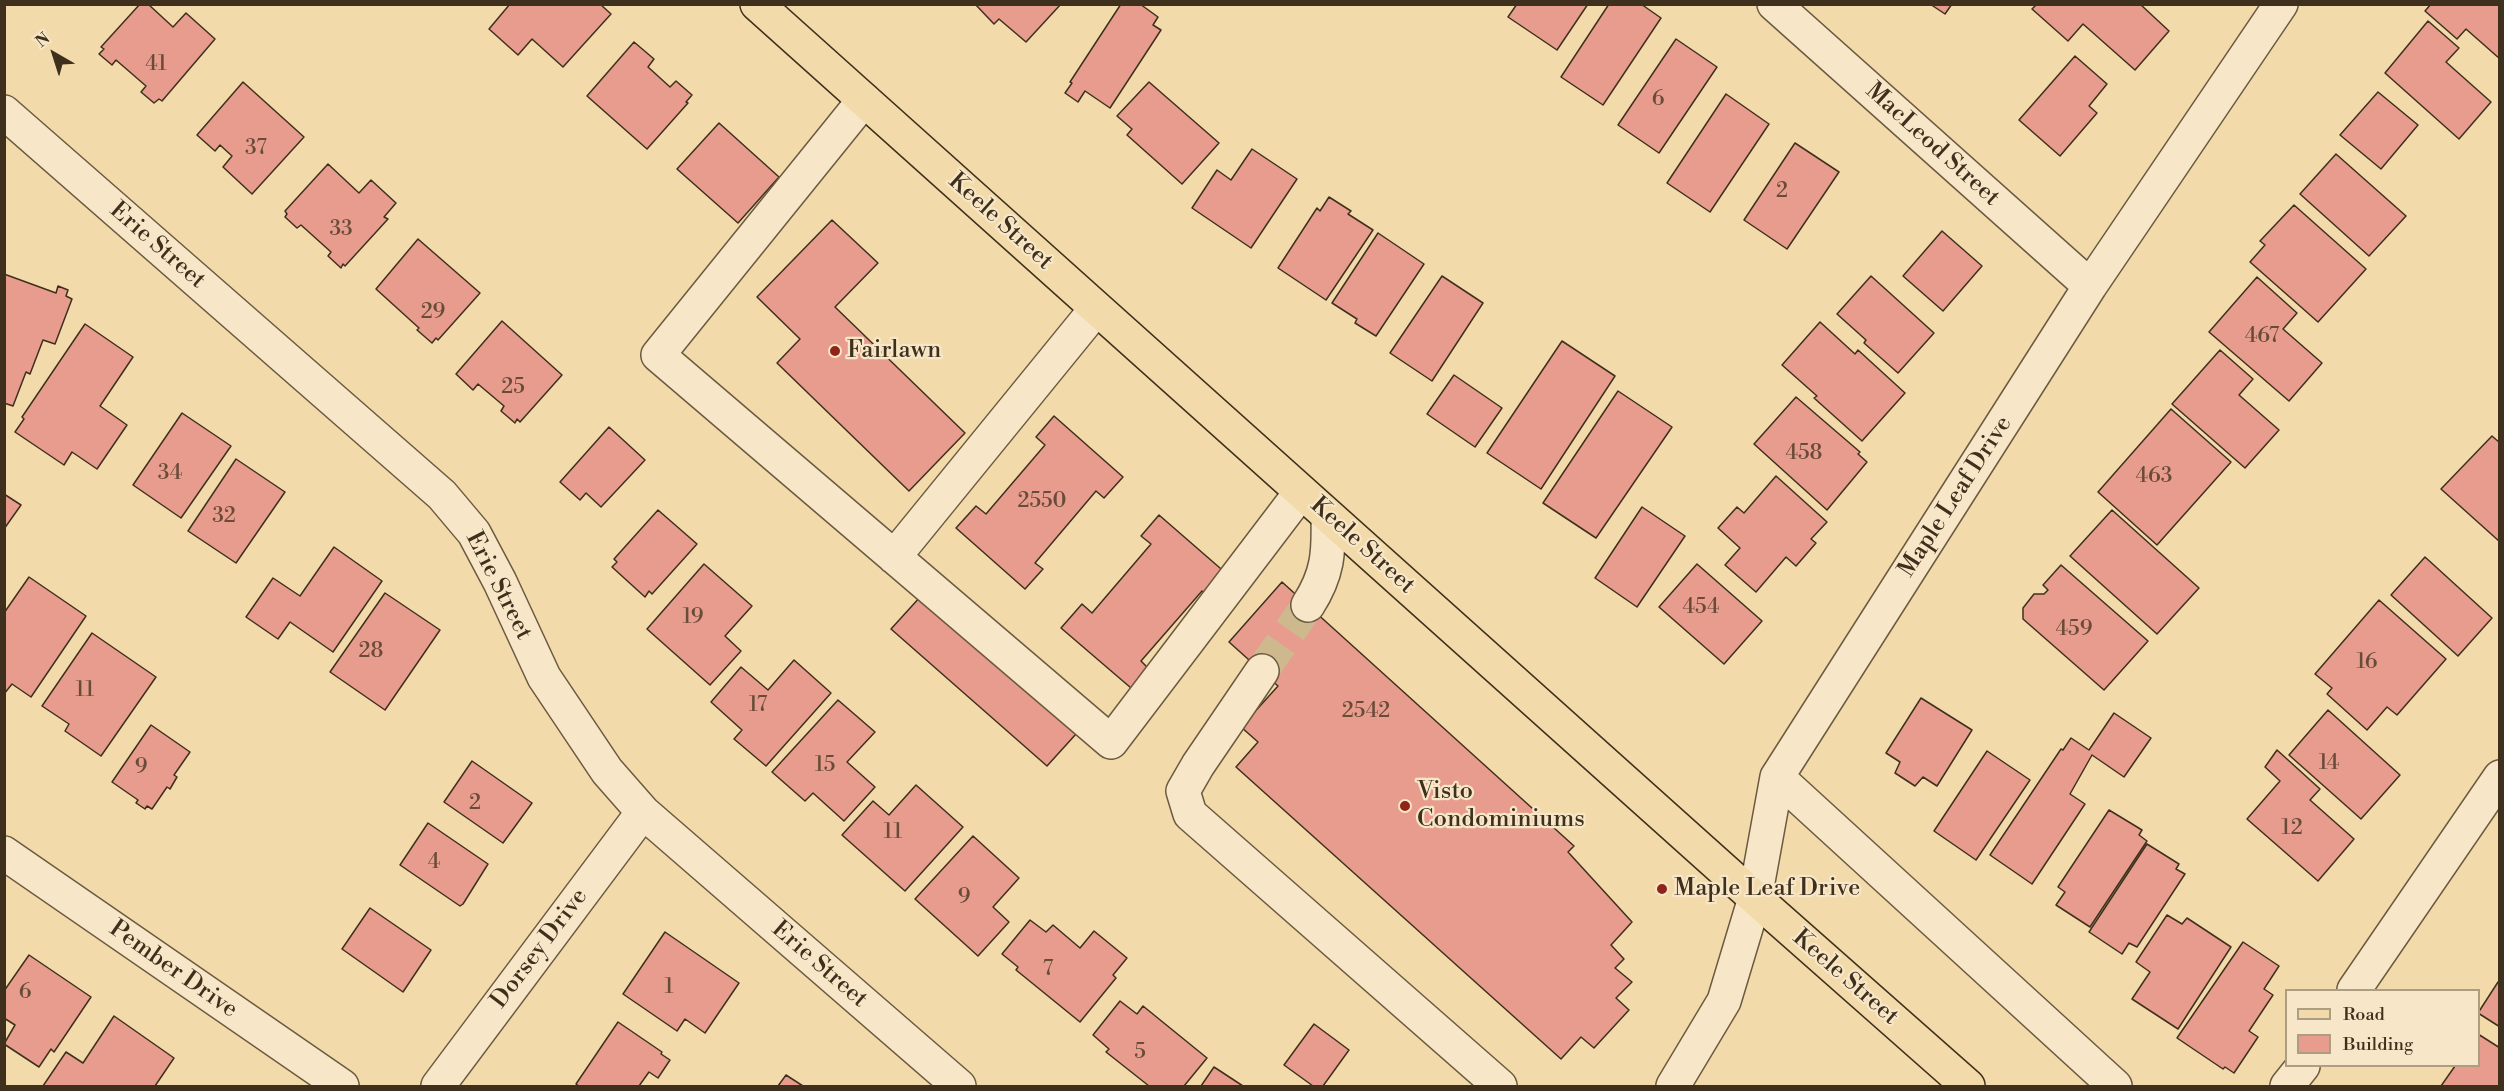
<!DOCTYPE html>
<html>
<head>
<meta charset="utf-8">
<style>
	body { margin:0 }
	#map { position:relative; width:2504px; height:1091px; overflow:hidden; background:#f2daab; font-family:"Libre Bodoni",serif }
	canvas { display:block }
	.frame { position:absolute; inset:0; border:6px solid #3e301c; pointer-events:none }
	.legend { position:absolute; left:2285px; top:989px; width:195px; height:78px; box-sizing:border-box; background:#f7e7c8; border:2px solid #ad9e83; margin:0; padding:8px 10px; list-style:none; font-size:18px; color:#3e301c }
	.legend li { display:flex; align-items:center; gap:12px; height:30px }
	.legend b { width:30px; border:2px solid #ad9e83 }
	.north { position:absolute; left:24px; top:24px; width:60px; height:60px; -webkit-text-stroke:4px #f7e7c8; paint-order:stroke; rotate:321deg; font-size:16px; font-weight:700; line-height:24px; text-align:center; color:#3e301c }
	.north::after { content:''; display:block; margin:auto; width:21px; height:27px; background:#3e301c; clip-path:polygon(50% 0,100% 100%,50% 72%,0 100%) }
</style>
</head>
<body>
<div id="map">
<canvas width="2504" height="1091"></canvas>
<div class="frame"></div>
<ul class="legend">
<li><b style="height:8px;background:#f2daab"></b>Road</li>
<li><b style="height:16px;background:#e89c8e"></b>Building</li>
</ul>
<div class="north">N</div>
</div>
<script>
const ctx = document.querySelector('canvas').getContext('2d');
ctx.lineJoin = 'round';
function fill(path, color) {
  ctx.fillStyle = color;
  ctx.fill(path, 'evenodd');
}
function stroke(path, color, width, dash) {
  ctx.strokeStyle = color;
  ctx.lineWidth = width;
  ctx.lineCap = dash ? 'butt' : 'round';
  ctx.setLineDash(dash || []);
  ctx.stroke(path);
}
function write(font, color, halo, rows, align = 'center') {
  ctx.font = font + ' "Libre Bodoni",serif';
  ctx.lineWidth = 4.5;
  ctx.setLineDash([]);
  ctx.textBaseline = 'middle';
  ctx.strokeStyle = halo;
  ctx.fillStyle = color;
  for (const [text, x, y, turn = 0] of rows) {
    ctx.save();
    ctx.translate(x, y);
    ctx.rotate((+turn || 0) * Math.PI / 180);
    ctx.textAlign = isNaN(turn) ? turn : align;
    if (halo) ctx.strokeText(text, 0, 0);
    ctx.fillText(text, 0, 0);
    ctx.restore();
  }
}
const building = new Path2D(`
	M 140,4 L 148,4 L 173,27 L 186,13 L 215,39 L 162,101 L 159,99 L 154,103 L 141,92 L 146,86 L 116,60 L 112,65 L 99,54 L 104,49 L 101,47 Z
	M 510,4 L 600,4 L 611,14 L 563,67 L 532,39 L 518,55 L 489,29 Z
	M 975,4 L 1061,4 L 1026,42 L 999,19 L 994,24 Z
	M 1121,4 L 1140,4 L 1158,17 L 1153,25 L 1161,30 L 1110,108 L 1085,91 L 1078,102 L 1065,93 L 1072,83 L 1070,82 Z
	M 1517,4 L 1588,4 L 1557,50 L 1508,17 Z
	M 1609,4 L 1641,4 L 1661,18 L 1603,105 L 1561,77 Z
	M 1930,4 L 1952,4 L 1945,14 Z
	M 2037,4 L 2140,4 L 2169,31 L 2135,70 L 2083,24 L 2068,41 L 2032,9 Z
	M 2431,4 L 2500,4 L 2500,59 L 2466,29 L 2457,39 L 2425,11 Z
	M 2428,21 L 2459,48 L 2446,62 L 2491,102 L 2459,139 L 2385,73 Z
	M 1676,39 L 1717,67 L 1659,153 L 1618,125 Z
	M 634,42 L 654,59 L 648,67 L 670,87 L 676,81 L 692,95 L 686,102 L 688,103 L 647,149 L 587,96 Z
	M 2075,56 L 2107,84 L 2089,106 L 2097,113 L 2060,156 L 2019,120 Z
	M 243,82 L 304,137 L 252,194 L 223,167 L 232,156 L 220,145 L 215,151 L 197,135 Z
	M 1149,82 L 1219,143 L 1182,184 L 1127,135 L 1132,129 L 1117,116 Z
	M 2378,92 L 2418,125 L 2381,169 L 2340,135 Z
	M 1726,94 L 1769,124 L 1710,212 L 1667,183 Z
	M 719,123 L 779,177 L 738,223 L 677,169 Z
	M 1795,143 L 1839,172 L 1787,249 L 1744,220 Z
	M 1252,149 L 1297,179 L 1251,248 L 1192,208 L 1217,170 L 1231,180 Z
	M 2336,154 L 2406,216 L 2369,256 L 2300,194 Z
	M 328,164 L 359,193 L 371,180 L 396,203 L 384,217 L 388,219 L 345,266 L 343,264 L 341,268 L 328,256 L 331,252 L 301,225 L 297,228 L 285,217 L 287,214 L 285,211 Z
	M 1329,197 L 1351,211 L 1348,214 L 1373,230 L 1326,300 L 1278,268 L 1317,208 L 1320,211 Z
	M 2294,205 L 2366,269 L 2318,322 L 2250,262 L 2265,245 L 2260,241 Z
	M 832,220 L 878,263 L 835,307 L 965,433 L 909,491 L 777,363 L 800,339 L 757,297 Z
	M 1942,231 L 1982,266 L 1943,311 L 1903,276 Z
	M 1378,233 L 1424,264 L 1376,336 L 1355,323 L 1357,319 L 1332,303 Z
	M 418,239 L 480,293 L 438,340 L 436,338 L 432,343 L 417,330 L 419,328 L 376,289 Z
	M 4,274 L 56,293 L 58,286 L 68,290 L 66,296 L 72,299 L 55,344 L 43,340 L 30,374 L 26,372 L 13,406 L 4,403 Z
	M 1442,276 L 1483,303 L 1432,381 L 1390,353 Z
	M 1871,276 L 1934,333 L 1898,373 L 1864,343 L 1866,340 L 1837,314 Z
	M 2257,277 L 2297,313 L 2283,329 L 2322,363 L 2289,401 L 2209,332 Z
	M 502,321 L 562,375 L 520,422 L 517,419 L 515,423 L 501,411 L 504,406 L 478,384 L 473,390 L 456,374 Z
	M 1820,322 L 1855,354 L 1858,350 L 1905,393 L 1862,441 L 1814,398 L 1817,396 L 1782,365 Z
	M 85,324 L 133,357 L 100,406 L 127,425 L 97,469 L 72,452 L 64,465 L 15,432 L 24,419 L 22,417 Z
	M 1562,341 L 1615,376 L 1541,489 L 1487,453 Z
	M 2220,350 L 2253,379 L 2239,395 L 2279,430 L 2245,468 L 2172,404 Z
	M 1454,375 L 1502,408 L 1475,447 L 1427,414 Z
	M 1618,391 L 1672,427 L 1596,538 L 1543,503 Z
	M 1796,397 L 1860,452 L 1858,454 L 1867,462 L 1827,510 L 1754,444 Z
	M 2171,409 L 2231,462 L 2157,545 L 2098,492 Z
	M 182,413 L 231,446 L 181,518 L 133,485 Z
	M 1054,416 L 1123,477 L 1104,498 L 1096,491 L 1035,563 L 1043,569 L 1025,589 L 956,528 L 976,506 L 986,514 L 1045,445 L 1036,437 Z
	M 609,427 L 645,460 L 601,507 L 586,493 L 580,500 L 560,482 Z
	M 2492,436 L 2500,443 L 2500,542 L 2441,489 Z
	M 236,459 L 285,492 L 236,563 L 188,531 Z
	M 1776,476 L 1827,522 L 1811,539 L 1816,543 L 1796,566 L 1786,557 L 1756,592 L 1725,565 L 1740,548 L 1718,528 L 1737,507 L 1744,513 Z
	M 4,494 L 21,505 L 4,529 Z
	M 1642,507 L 1685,536 L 1637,607 L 1595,578 Z
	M 658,510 L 697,544 L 652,594 L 649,591 L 645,597 L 612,567 L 617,562 L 614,559 Z
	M 2112,510 L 2199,588 L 2157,634 L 2070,556 Z
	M 1159,515 L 1228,575 L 1210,598 L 1202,591 L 1141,661 L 1148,668 L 1131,688 L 1061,628 L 1082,604 L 1092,613 L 1151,544 L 1141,536 Z
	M 334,547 L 382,581 L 333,652 L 290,622 L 278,639 L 246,617 L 273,578 L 300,596 Z
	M 2425,557 L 2492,618 L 2458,656 L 2391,595 Z
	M 704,564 L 752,606 L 725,636 L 741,651 L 710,685 L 647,629 Z
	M 1697,564 L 1762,621 L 1724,664 L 1659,607 Z
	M 2061,565 L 2148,641 L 2104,690 L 2023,619 L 2023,608 L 2034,594 L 2044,594 L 2048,590 L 2043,585 Z
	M 29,577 L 86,616 L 31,697 L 12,684 L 4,694 L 4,613 Z
	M 1282,582 L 1574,846 L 1568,852 L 1632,922 L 1611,945 L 1624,959 L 1615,968 L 1632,982 L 1616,998 L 1629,1010 L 1594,1048 L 1581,1037 L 1561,1059 L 1236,767 L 1258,742 L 1241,727 L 1278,686 L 1229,642 Z
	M 385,593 L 440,630 L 385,710 L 330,672 Z
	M 921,596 L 1076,734 L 1047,766 L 891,629 Z
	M 2379,600 L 2446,659 L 2397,715 L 2387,707 L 2367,730 L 2327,694 L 2332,688 L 2315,674 Z
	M 92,633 L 156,677 L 101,756 L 65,731 L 69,724 L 42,706 Z
	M 794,660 L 831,693 L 766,766 L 734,739 L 742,730 L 711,702 L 741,667 L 768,690 Z
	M 1921,698 L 1972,730 L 1937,786 L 1923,777 L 1915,786 L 1895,773 L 1900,762 L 1886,753 Z
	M 838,700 L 875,732 L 847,762 L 875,787 L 844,821 L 813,793 L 805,801 L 772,772 Z
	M 2328,710 L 2400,775 L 2361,819 L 2289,755 Z
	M 2114,713 L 2151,738 L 2124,777 L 2092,755 L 2070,794 L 2085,804 L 2032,884 L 1990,855 L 2061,749 L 2063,750 L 2071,738 L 2089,750 Z
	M 151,725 L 190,752 L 174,775 L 177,777 L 170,789 L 167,787 L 152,809 L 147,806 L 145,809 L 136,803 L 138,800 L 112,782 Z
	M 2277,750 L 2320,789 L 2310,800 L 2354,839 L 2318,881 L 2247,819 L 2280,781 L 2265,767 Z
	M 1987,751 L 2030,780 L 1976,860 L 1934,831 Z
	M 472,761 L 532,803 L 503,843 L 444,802 Z
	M 916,785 L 963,827 L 905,891 L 842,835 L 873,801 L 889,815 Z
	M 2109,810 L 2142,830 L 2139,835 L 2147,841 L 2090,927 L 2056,905 L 2065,892 L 2058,887 Z
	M 428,823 L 488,864 L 463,904 L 460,906 L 400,865 Z
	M 973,836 L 1019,878 L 993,907 L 1009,922 L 978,956 L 915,899 Z
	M 2147,844 L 2179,864 L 2176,869 L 2185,874 L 2137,947 L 2129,943 L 2122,954 L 2089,932 Z
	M 370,908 L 431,950 L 403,992 L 342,949 Z
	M 2167,915 L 2182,924 L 2187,918 L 2231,947 L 2178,1029 L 2132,999 L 2150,972 L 2136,962 Z
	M 1030,920 L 1046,932 L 1053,925 L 1080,948 L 1094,931 L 1127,958 L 1113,975 L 1116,978 L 1080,1022 L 1016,970 L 1018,967 L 1002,954 Z
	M 665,932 L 739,983 L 705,1033 L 685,1019 L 677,1031 L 623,994 Z
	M 2243,942 L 2279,966 L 2264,989 L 2273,995 L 2249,1031 L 2258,1037 L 2234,1073 L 2225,1067 L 2223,1069 L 2177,1038 Z
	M 29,955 L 91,997 L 54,1052 L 51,1049 L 39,1067 L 4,1044 L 15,1025 L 4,1018 L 4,991 Z
	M 2498,982 L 2500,983 L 2500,1027 L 2478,1013 Z
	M 1120,1001 L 1137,1014 L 1143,1006 L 1207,1058 L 1184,1086 L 1149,1086 L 1106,1052 L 1109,1049 L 1093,1035 Z
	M 114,1016 L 174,1058 L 155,1086 L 43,1086 L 66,1052 L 83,1063 Z
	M 618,1022 L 662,1052 L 661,1054 L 670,1060 L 658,1078 L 649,1072 L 639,1086 L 579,1086 L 576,1084 Z
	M 1314,1024 L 1349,1050 L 1323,1086 L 1313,1086 L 1284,1065 Z
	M 2478,1034 L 2500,1048 L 2500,1086 L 2441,1086 L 2455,1066 L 2478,1066 Z
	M 1214,1067 L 1243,1086 L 1201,1086 Z
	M 786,1075 L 803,1086 L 778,1086 Z`);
fill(building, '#e89c8e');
stroke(building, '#3e301c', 1.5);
stroke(new Path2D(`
	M 1262,671 L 1308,605`), '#ceb88e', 33, [33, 16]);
const minor = new Path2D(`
	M 1774,4 L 2090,286
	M 864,100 L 658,355 L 1111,742 L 1301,492
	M 4,112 L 442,495 L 474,533 L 500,582 L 544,677 L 607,771 L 643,812 L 959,1086
	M 894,557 L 1096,309
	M 1308,605 C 1328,574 1329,553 1328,516
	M 1262,671 L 1198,765 L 1183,791 L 1190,814 L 1500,1086
	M 1777,777 L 2115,1086
	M 4,853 L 342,1086
	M 2354,990 L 2500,777
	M 438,1086 L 643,812
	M 1673,1086 L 1724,1001 L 1755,898 L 1777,777 L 2090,286 L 2281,4
	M 2287,1086 L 2303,1066`);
const major = new Path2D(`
	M 757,4 L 1755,898 L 1968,1086`);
stroke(minor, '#6b5a40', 36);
stroke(major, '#3e301c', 36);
stroke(minor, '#f7e7c8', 33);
stroke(major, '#f2daab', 33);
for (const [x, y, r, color] of [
	[835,351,6,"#8f2418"],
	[1405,806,6,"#8f2418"],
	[1662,889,6,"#8f2418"]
]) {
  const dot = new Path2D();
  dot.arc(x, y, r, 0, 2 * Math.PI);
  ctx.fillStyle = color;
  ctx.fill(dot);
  stroke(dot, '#f7e7c8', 2);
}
write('21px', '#684b38', null, [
	["41",156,65],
	["6",1658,100],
	["37",256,149],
	["2",1782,192],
	["33",341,230],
	["29",433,313],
	["467",2262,337],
	["25",513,388],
	["458",1804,454],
	["34",170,474],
	["463",2154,477],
	["2550",1042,502],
	["32",224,517],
	["454",1701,608],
	["19",693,618],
	["459",2074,630],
	["28",371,652],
	["16",2367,663],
	["11",85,691],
	["17",758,706],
	["2542",1366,712],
	["14",2329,764],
	["15",825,766],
	["9",141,768],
	["2",475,804],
	["12",2292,829],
	["11",893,833],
	["4",434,863],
	["9",964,898],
	["7",1048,970],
	["1",669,988],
	["6",25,993],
	["5",1140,1053]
]);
write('24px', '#3e301c', '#f7e7c8', [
	["MacLeod Street",1932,145,42],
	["Keele Street",1000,222,42],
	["Erie Street",157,246,41],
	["Maple Leaf Drive",1956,497,-57],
	["Keele Street",1362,546,42],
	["Erie Street",498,586,63],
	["Dorsey Drive",540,949,-53],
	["Erie Street",819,965,41],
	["Pember Drive",173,970,35],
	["Keele Street",1845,978,41]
]);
write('24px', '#3e301c', '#f7e7c8', [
	["Fairlawn",847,351],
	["Visto",1417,792],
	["Condominiums",1417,820],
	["Maple Leaf Drive",1674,889]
], 'left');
</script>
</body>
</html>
